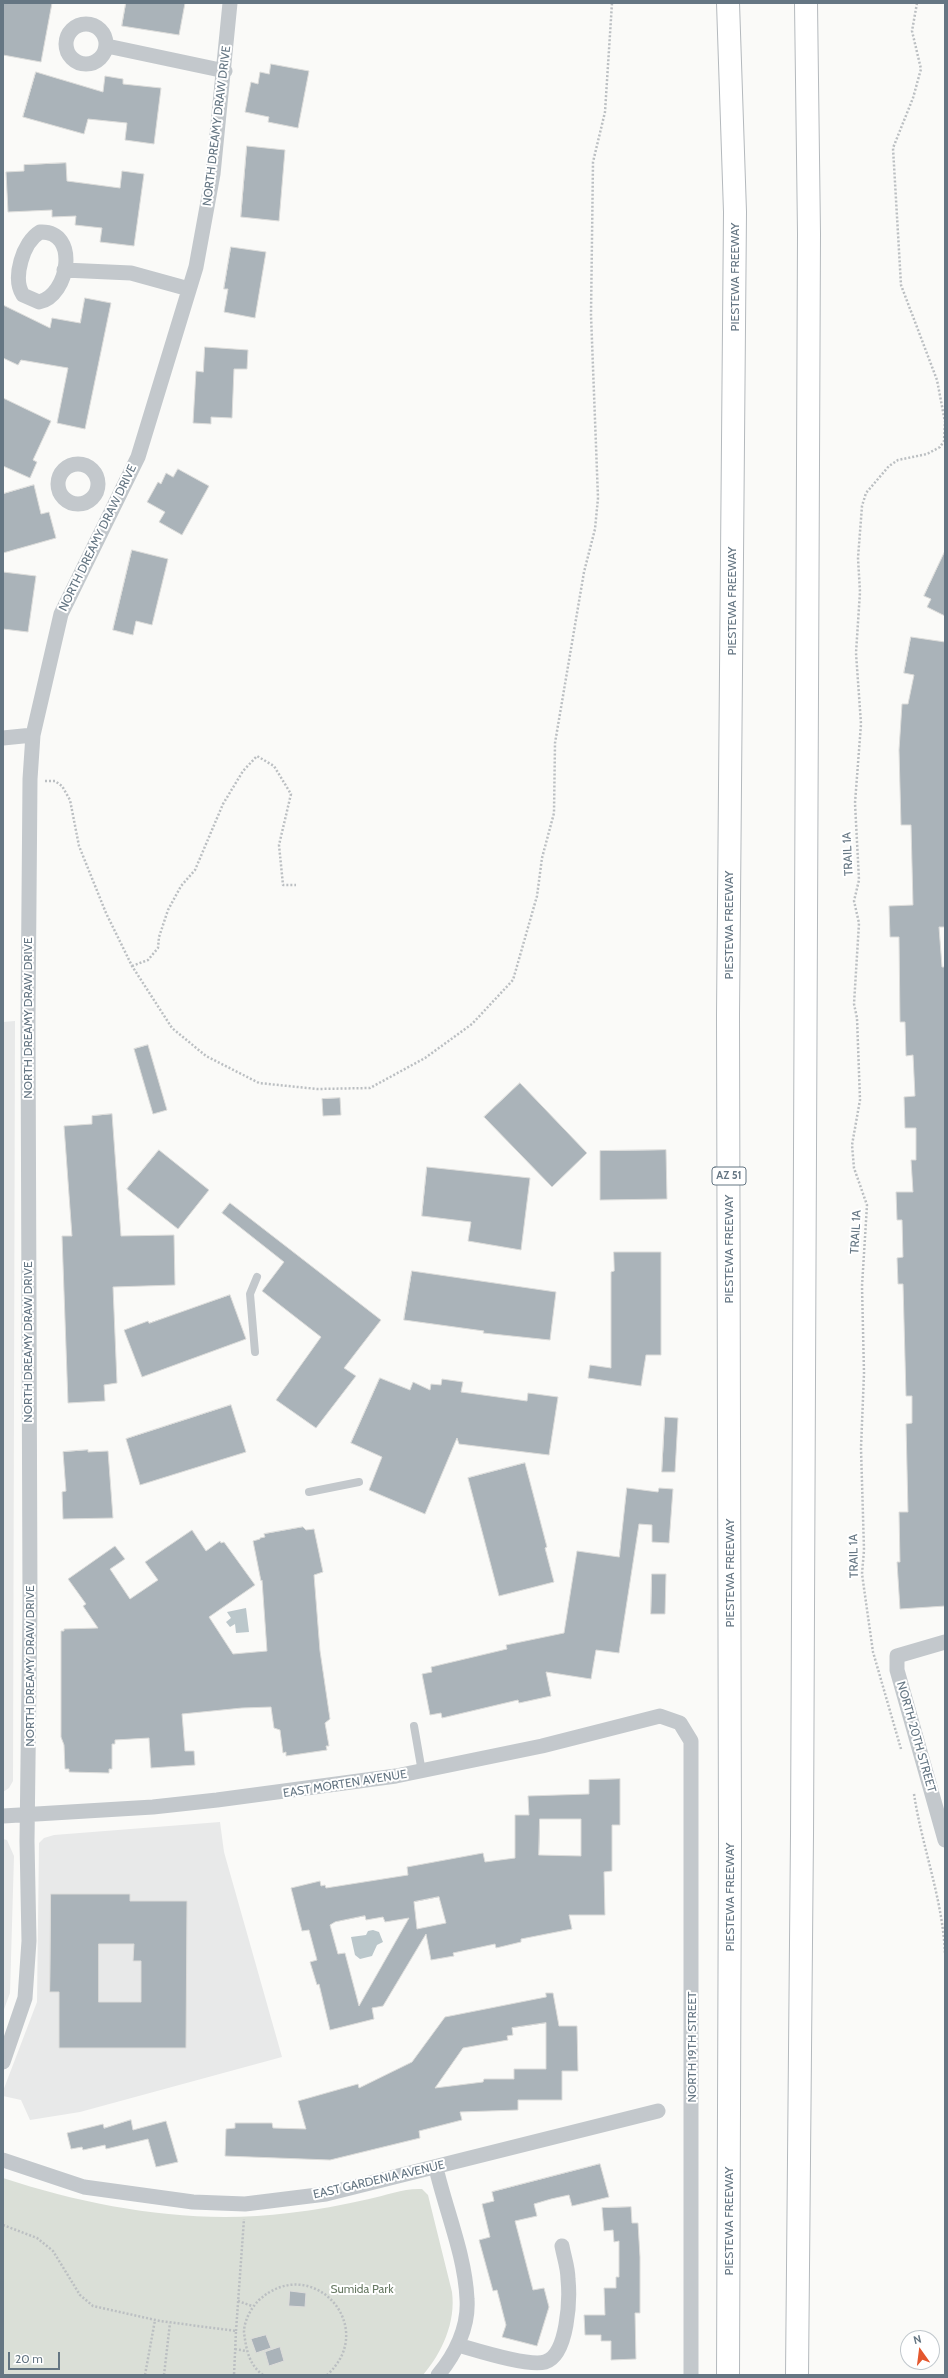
<!DOCTYPE html>
<html>
<head>
<meta charset="utf-8">
<style>
	body { margin:0 }
	#map { position:relative; width:948px; height:2378px; overflow:hidden; background:#fafaf8; font-family:Cabin,sans-serif }
	canvas { display:block }
	.frame { position:absolute; inset:0; border:4px solid #657683; pointer-events:none }
	.north { position:absolute; left:900px; top:2330px; width:40px; height:40px; box-sizing:border-box; background:#fff; border:1px solid #c1c8cd; border-radius:50%; rotate:346deg; font-size:11px; font-weight:700; line-height:16px; text-align:center; color:#657683 }
	.north::after { content:''; display:block; margin:auto; width:14px; height:18px; background:#e4572e; clip-path:polygon(50% 0,100% 100%,50% 72%,0 100%) }
	.scale { position:absolute; left:8px; top:2352px; width:52px; height:18px; box-sizing:border-box; border:2px solid #657683; border-top:0; padding-left:5px; font-size:12px; line-height:14px; white-space:nowrap; color:#657683; -webkit-text-stroke:3px #fff; paint-order:stroke }
</style>
</head>
<body>
<div id="map">
<canvas width="948" height="2378"></canvas>
<div class="frame"></div>
<div class="north">N</div>
<div class="scale">20 m</div>
</div>
<script>
const ctx = document.querySelector('canvas').getContext('2d');
ctx.lineJoin = 'round';
function fill(path, color) {
  ctx.fillStyle = color;
  ctx.fill(path, 'evenodd');
}
function stroke(path, color, width, dash) {
  ctx.strokeStyle = color;
  ctx.lineWidth = width;
  ctx.lineCap = dash ? 'butt' : 'round';
  ctx.setLineDash(dash || []);
  ctx.stroke(path);
}
function write(font, color, halo, rows, align = 'center') {
  ctx.font = font + ' Cabin,sans-serif';
  ctx.lineWidth = 4;
  ctx.setLineDash([]);
  ctx.textBaseline = 'middle';
  ctx.strokeStyle = halo;
  ctx.fillStyle = color;
  for (const [text, x, y, turn = 0] of rows) {
    ctx.save();
    ctx.translate(x, y);
    ctx.rotate((+turn || 0) * Math.PI / 180);
    ctx.textAlign = isNaN(turn) ? turn : align;
    if (halo) ctx.strokeText(text, 0, 0);
    ctx.fillText(text, 0, 0);
    ctx.restore();
  }
}
fill(new Path2D(`
	M 15,1021 L 13,1781 L 9,1788 L 3,1792 L 3,1022 Z
	M 220,1822 L 224,1852 L 282,2057 L 80,2112 L 30,2120 L 21,2100 L 3,2096 L 3,2091 L 37,2002 L 39,1843 L 44,1838 L 54,1835 Z
	M 3,1839 L 7,1840 L 14,1856 L 10,1993 L 3,2012 Z`), '#e8e9e9');
fill(new Path2D(`
	M 3,2178 C 95,2208 192,2225 289,2213 C 315,2210 343,2205 369,2199 C 387,2195 404,2188 422,2189 L 428,2195 L 452,2292 C 456,2322 442,2353 423,2375 L 3,2375 Z`), '#dadfd7');
fill(new Path2D(`
	M 246,1608 L 249,1632 L 236,1633 L 235,1624 L 230,1627 L 226,1622 L 231,1618 L 227,1612 Z
	M 373,1930 L 379,1932 L 383,1942 L 377,1945 L 372,1956 L 360,1959 L 355,1955 L 351,1937 L 366,1935 L 368,1931 Z`), '#bbc7cb');
const building = new Path2D(`
	M 3,3 L 52,3 L 41,62 L 3,55 Z
	M 126,3 L 185,3 L 179,35 L 122,26 Z
	M 271,64 L 309,71 L 298,128 L 268,122 L 269,117 L 245,112 L 251,82 L 258,84 L 260,72 L 269,74 Z
	M 36,72 L 103,92 L 105,76 L 123,79 L 123,84 L 161,88 L 154,144 L 125,140 L 127,123 L 88,119 L 84,134 L 23,117 Z
	M 247,146 L 285,150 L 279,221 L 241,217 Z
	M 66,163 L 67,181 L 120,188 L 122,171 L 144,174 L 134,246 L 100,242 L 102,228 L 75,225 L 76,216 L 52,217 L 52,210 L 8,212 L 6,172 L 24,171 L 24,165 Z
	M 231,247 L 266,252 L 255,318 L 224,312 L 228,289 L 224,289 Z
	M 85,298 L 111,303 L 85,429 L 57,423 L 68,368 L 21,360 L 18,365 L 3,358 L 3,305 L 50,328 L 52,318 L 80,323 Z
	M 205,347 L 248,350 L 247,369 L 234,369 L 232,418 L 211,417 L 211,424 L 193,423 L 196,371 L 203,372 Z
	M 3,398 L 51,421 L 33,460 L 37,462 L 30,478 L 3,466 Z
	M 178,469 L 209,486 L 182,535 L 159,522 L 165,512 L 147,502 L 158,482 L 161,484 L 166,473 L 173,477 Z
	M 34,485 L 41,514 L 49,512 L 56,538 L 3,553 L 3,494 Z
	M 132,550 L 168,559 L 152,625 L 136,621 L 133,635 L 113,630 Z
	M 945,551 L 945,616 L 927,607 L 931,599 L 924,596 Z
	M 3,572 L 36,576 L 28,632 L 3,629 Z
	M 911,637 L 945,642 L 945,927 L 939,927 L 942,967 L 945,967 L 945,1606 L 900,1609 L 897,1562 L 900,1562 L 899,1512 L 908,1512 L 906,1424 L 912,1423 L 912,1396 L 906,1396 L 903,1284 L 898,1284 L 897,1258 L 903,1257 L 902,1220 L 897,1220 L 896,1192 L 913,1192 L 911,1160 L 916,1160 L 916,1128 L 905,1128 L 904,1097 L 915,1096 L 913,1055 L 906,1056 L 905,1022 L 900,1022 L 899,937 L 890,937 L 889,906 L 913,905 L 911,825 L 901,825 L 899,750 L 902,704 L 908,704 L 914,675 L 904,673 Z
	M 148,1045 L 167,1110 L 153,1114 L 134,1049 Z
	M 520,1083 L 587,1153 L 552,1187 L 484,1117 Z
	M 340,1098 L 341,1115 L 323,1116 L 322,1099 Z
	M 112,1114 L 121,1236 L 174,1235 L 175,1285 L 113,1287 L 117,1383 L 104,1385 L 105,1401 L 68,1403 L 62,1236 L 72,1236 L 64,1126 L 92,1124 L 92,1116 Z
	M 159,1150 L 209,1190 L 178,1229 L 127,1189 Z
	M 666,1150 L 667,1199 L 600,1200 L 600,1151 Z
	M 427,1167 L 530,1178 L 521,1250 L 468,1241 L 471,1222 L 422,1216 Z
	M 230,1203 L 381,1320 L 344,1368 L 356,1376 L 316,1428 L 276,1400 L 321,1337 L 262,1291 L 284,1262 L 222,1213 Z
	M 614,1252 L 661,1252 L 661,1355 L 646,1355 L 641,1386 L 588,1378 L 590,1365 L 611,1368 L 611,1272 L 614,1271 Z
	M 412,1271 L 556,1292 L 550,1340 L 483,1333 L 484,1331 L 404,1320 Z
	M 230,1295 L 246,1339 L 142,1377 L 124,1330 L 148,1321 L 149,1323 Z
	M 380,1378 L 410,1390 L 413,1382 L 430,1390 L 431,1384 L 441,1385 L 442,1379 L 463,1382 L 461,1392 L 527,1401 L 528,1393 L 558,1397 L 549,1455 L 459,1444 L 457,1438 L 425,1514 L 369,1490 L 382,1457 L 351,1443 Z
	M 231,1405 L 246,1452 L 140,1485 L 126,1439 Z
	M 665,1417 L 678,1418 L 675,1472 L 662,1472 Z
	M 88,1450 L 88,1452 L 108,1451 L 113,1518 L 63,1519 L 62,1492 L 66,1491 L 63,1452 Z
	M 525,1463 L 547,1547 L 545,1548 L 554,1582 L 499,1596 L 468,1478 Z
	M 627,1488 L 658,1492 L 659,1488 L 673,1489 L 669,1543 L 652,1542 L 652,1525 L 639,1524 L 619,1653 L 596,1650 L 591,1679 L 546,1672 L 551,1696 L 519,1703 L 518,1700 L 442,1718 L 441,1713 L 430,1715 L 422,1674 L 432,1672 L 431,1667 L 507,1649 L 506,1645 L 564,1633 L 577,1551 L 619,1557 Z
	M 303,1527 L 306,1530 L 314,1529 L 323,1572 L 314,1575 L 320,1651 L 330,1719 L 325,1723 L 329,1746 L 326,1746 L 327,1750 L 286,1756 L 286,1752 L 283,1753 L 280,1730 L 274,1728 L 271,1707 L 242,1708 L 182,1714 L 185,1751 L 194,1751 L 195,1765 L 151,1768 L 149,1738 L 115,1740 L 115,1744 L 112,1744 L 112,1769 L 109,1769 L 109,1773 L 69,1772 L 69,1769 L 65,1769 L 64,1745 L 61,1737 L 61,1631 L 64,1631 L 64,1629 L 98,1628 L 83,1606 L 86,1604 L 68,1579 L 115,1546 L 125,1559 L 110,1569 L 130,1599 L 158,1580 L 145,1562 L 192,1530 L 206,1551 L 220,1541 L 221,1543 L 224,1542 L 255,1585 L 209,1617 L 233,1654 L 267,1651 L 262,1580 L 261,1581 L 253,1541 L 260,1539 L 260,1538 L 265,1537 L 264,1534 Z
	M 652,1574 L 666,1574 L 665,1614 L 651,1614 Z
	M 620,1779 L 620,1825 L 612,1825 L 612,1871 L 604,1872 L 605,1915 L 569,1915 L 572,1929 L 521,1939 L 521,1942 L 496,1948 L 495,1944 L 453,1953 L 454,1956 L 431,1960 L 426,1934 L 383,2006 L 372,2008 L 374,2019 L 330,2030 L 319,1984 L 317,1985 L 310,1962 L 317,1960 L 309,1930 L 302,1931 L 291,1888 L 320,1881 L 321,1886 L 325,1885 L 326,1888 L 408,1875 L 407,1867 L 483,1853 L 485,1862 L 515,1858 L 515,1815 L 529,1815 L 528,1796 L 589,1794 L 589,1780 ZM 540,1819 L 581,1819 L 581,1856 L 539,1855 ZM 439,1897 L 446,1923 L 417,1929 L 414,1902 ZM 365,1916 L 366,1920 L 383,1917 L 385,1922 L 409,1918 L 359,2006 L 345,1953 L 338,1954 L 330,1925 L 335,1922 Z
	M 51,1894 L 130,1894 L 130,1901 L 187,1901 L 186,2048 L 59,2048 L 59,1992 L 50,1992 ZM 99,1944 L 134,1944 L 133,1961 L 141,1961 L 141,2002 L 99,2002 Z
	M 546,1993 L 553,1993 L 559,2026 L 577,2026 L 578,2071 L 562,2071 L 562,2100 L 518,2100 L 518,2110 L 460,2112 L 462,2120 L 419,2131 L 420,2138 L 330,2160 L 225,2156 L 226,2129 L 235,2128 L 235,2123 L 272,2123 L 273,2128 L 306,2129 L 298,2101 L 358,2084 L 359,2088 L 412,2062 L 445,2017 L 546,1997 ZM 546,2023 L 546,2069 L 514,2069 L 514,2079 L 484,2079 L 483,2082 L 435,2088 L 463,2048 L 508,2040 L 507,2036 L 513,2035 L 512,2028 Z
	M 131,2120 L 133,2130 L 166,2121 L 178,2162 L 156,2167 L 148,2139 L 106,2149 L 105,2145 L 83,2150 L 82,2147 L 71,2149 L 67,2133 L 103,2124 L 104,2128 Z
	M 600,2164 L 609,2197 L 572,2206 L 569,2195 L 551,2199 L 534,2204 L 537,2216 L 515,2221 L 533,2290 L 544,2288 L 549,2307 L 537,2346 L 502,2337 L 506,2325 L 497,2290 L 493,2291 L 479,2240 L 490,2237 L 482,2204 L 494,2201 L 492,2192 Z
	M 631,2207 L 632,2223 L 638,2223 L 640,2257 L 640,2313 L 635,2313 L 636,2359 L 611,2360 L 611,2341 L 601,2341 L 601,2335 L 585,2335 L 584,2315 L 605,2315 L 604,2288 L 616,2288 L 616,2277 L 619,2277 L 619,2241 L 614,2242 L 613,2230 L 604,2231 L 602,2208 Z
	M 290,2291 L 306,2293 L 305,2307 L 289,2306 Z
	M 266,2335 L 271,2348 L 256,2353 L 251,2339 Z
	M 280,2347 L 284,2361 L 269,2366 L 265,2352 Z`);
fill(building, '#aab3b9');
stroke(building, '#dcdcda', 1);
const highway = new Path2D(`
	M 728,3 L 735,212 L 728,1015 L 730,1840 L 728,2375
	M 797,2375 L 802,1834 L 809,234 L 806,3`);
stroke(highway, '#b4b9bd', 24);
stroke(new Path2D(`
	M 917,3 L 912,31 L 921,69 L 913,98 L 893,148 L 901,285 L 937,380 L 945,422
	M 45,781 L 55,781 L 62,786 L 70,800 L 79,846 L 106,913 L 132,966 L 172,1028 L 206,1056 L 259,1083 L 317,1089 L 370,1088 L 425,1058 L 472,1024 L 513,980 L 537,896 L 542,858 L 554,813 L 555,743 L 584,572 L 595,529 L 598,498 L 591,315 L 593,162 L 605,112 L 612,3
	M 132,966 L 148,960 L 158,948 L 159,937 L 168,910 L 181,886 L 195,870 L 223,804 L 243,771 L 257,756 L 274,766 L 291,794 L 279,845 L 283,885 L 296,885
	M 901,1749 L 873,1652 L 862,1574 L 864,1550 L 861,1448 L 864,1373 L 862,1286 L 867,1205 L 854,1168 L 852,1145 L 860,1100 L 857,1018 L 854,1004 L 859,923 L 854,901 L 859,880 L 855,803 L 861,724 L 856,653 L 860,592 L 858,558 L 862,506 L 866,493 L 889,466 L 898,460 L 927,454 L 940,447 L 944,441 L 945,422
	M 914,1794 C 922,1847 943,1900 945,1954
	M 3,2225 L 37,2238 L 53,2251 L 80,2295 L 93,2306 L 160,2321 L 236,2331 L 234,2375
	M 238,2301 L 252,2306
	M 236,2331 L 244,2219
	M 235,2349 L 246,2351
	M 145,2375 L 155,2320
	M 164,2375 L 170,2323
	M 263,2375 C 249,2365 246,2349 244,2332 C 244,2321 251,2308 259,2300 C 312,2252 380,2327 327,2375`), '#bbbfc2', 2.5, [2, 2]);
stroke(new Path2D(`
	M 255,1352 L 250,1294 L 257,1277
	M 309,1492 L 359,1482
	M 414,1726 L 422,1772`), '#c3c8cc', 8);
stroke(new Path2D(`
	M66 44a20 20 0 1 1 40 0a20 20 0 1 1-40 0Z
	M 107,46 L 225,71
	M 40,232 C 80,230 69,296 39,302 L 23,295 C 12,278 23,242 40,232 Z
	M 64,270 L 131,273 L 189,289
	M58 484a20 20 0 1 1 40 0a20 20 0 1 1-40 0Z
	M 3,738 L 33,735
	M 945,1642 L 897,1656 L 897,1670 L 945,1840
	M 3,1816 L 153,1807 L 217,1800 L 396,1776 L 542,1746 L 660,1716 L 680,1723 L 691,1741 L 691,2375
	M 3,2062 L 25,1998 L 29,1941 L 27,1841 L 30,1605 L 28,1020 L 30,779 L 33,735 L 61,614 L 138,457 L 196,267 L 213,174 L 230,3
	M 3,2160 L 84,2187 L 193,2202 L 245,2204 L 326,2194 L 658,2111
	M 436,2168 C 446,2211 465,2255 467,2299 C 469,2327 455,2355 438,2375
	M 458,2345 C 476,2350 528,2367 545,2362 C 568,2355 570,2299 568,2279 C 568,2268 564,2257 562,2246`), '#c3c8cc', 15);
stroke(highway, '#fff', 22);
for (const [x, y, w] of [
	[729,1176,34]
]) {
  const box = new Path2D();
  box.roundRect(x - w / 2, y - 9, w, 18, 3);
  ctx.fillStyle = '#fff';
  ctx.fill(box);
  stroke(box, '#657683', 1);
}
write('bold 11px', '#657683', null, [
	["AZ 51",729,1176]
]);
write('12px', '#657683', '#fff', [
	["NORTH DREAMY DRAW DRIVE",217,126,-83],
	["PIESTEWA FREEWAY",735,277,-90],
	["NORTH DREAMY DRAW DRIVE",98,538,-64],
	["PIESTEWA FREEWAY",732,601,-90],
	["TRAIL 1A",848,854,-93],
	["PIESTEWA FREEWAY",729,925,-90],
	["NORTH DREAMY DRAW DRIVE",28,1018,-90],
	["TRAIL 1A",856,1232,-87],
	["PIESTEWA FREEWAY",729,1249,-90],
	["NORTH DREAMY DRAW DRIVE",28,1342,-90],
	["TRAIL 1A",854,1556,-91],
	["PIESTEWA FREEWAY",730,1573,-90],
	["NORTH DREAMY DRAW DRIVE",30,1666,-90],
	["NORTH 20TH STREET",916,1737,74],
	["EAST MORTEN AVENUE",345,1784,-9],
	["PIESTEWA FREEWAY",730,1897,-90],
	["NORTH 19TH STREET",692,2047,-90],
	["EAST GARDENIA AVENUE",379,2180,-13],
	["PIESTEWA FREEWAY",729,2221,-90]
]);
write('12px', '#687a64', '#fff', [
	["Sumida Park",362,2289]
]);
</script>
</body>
</html>
